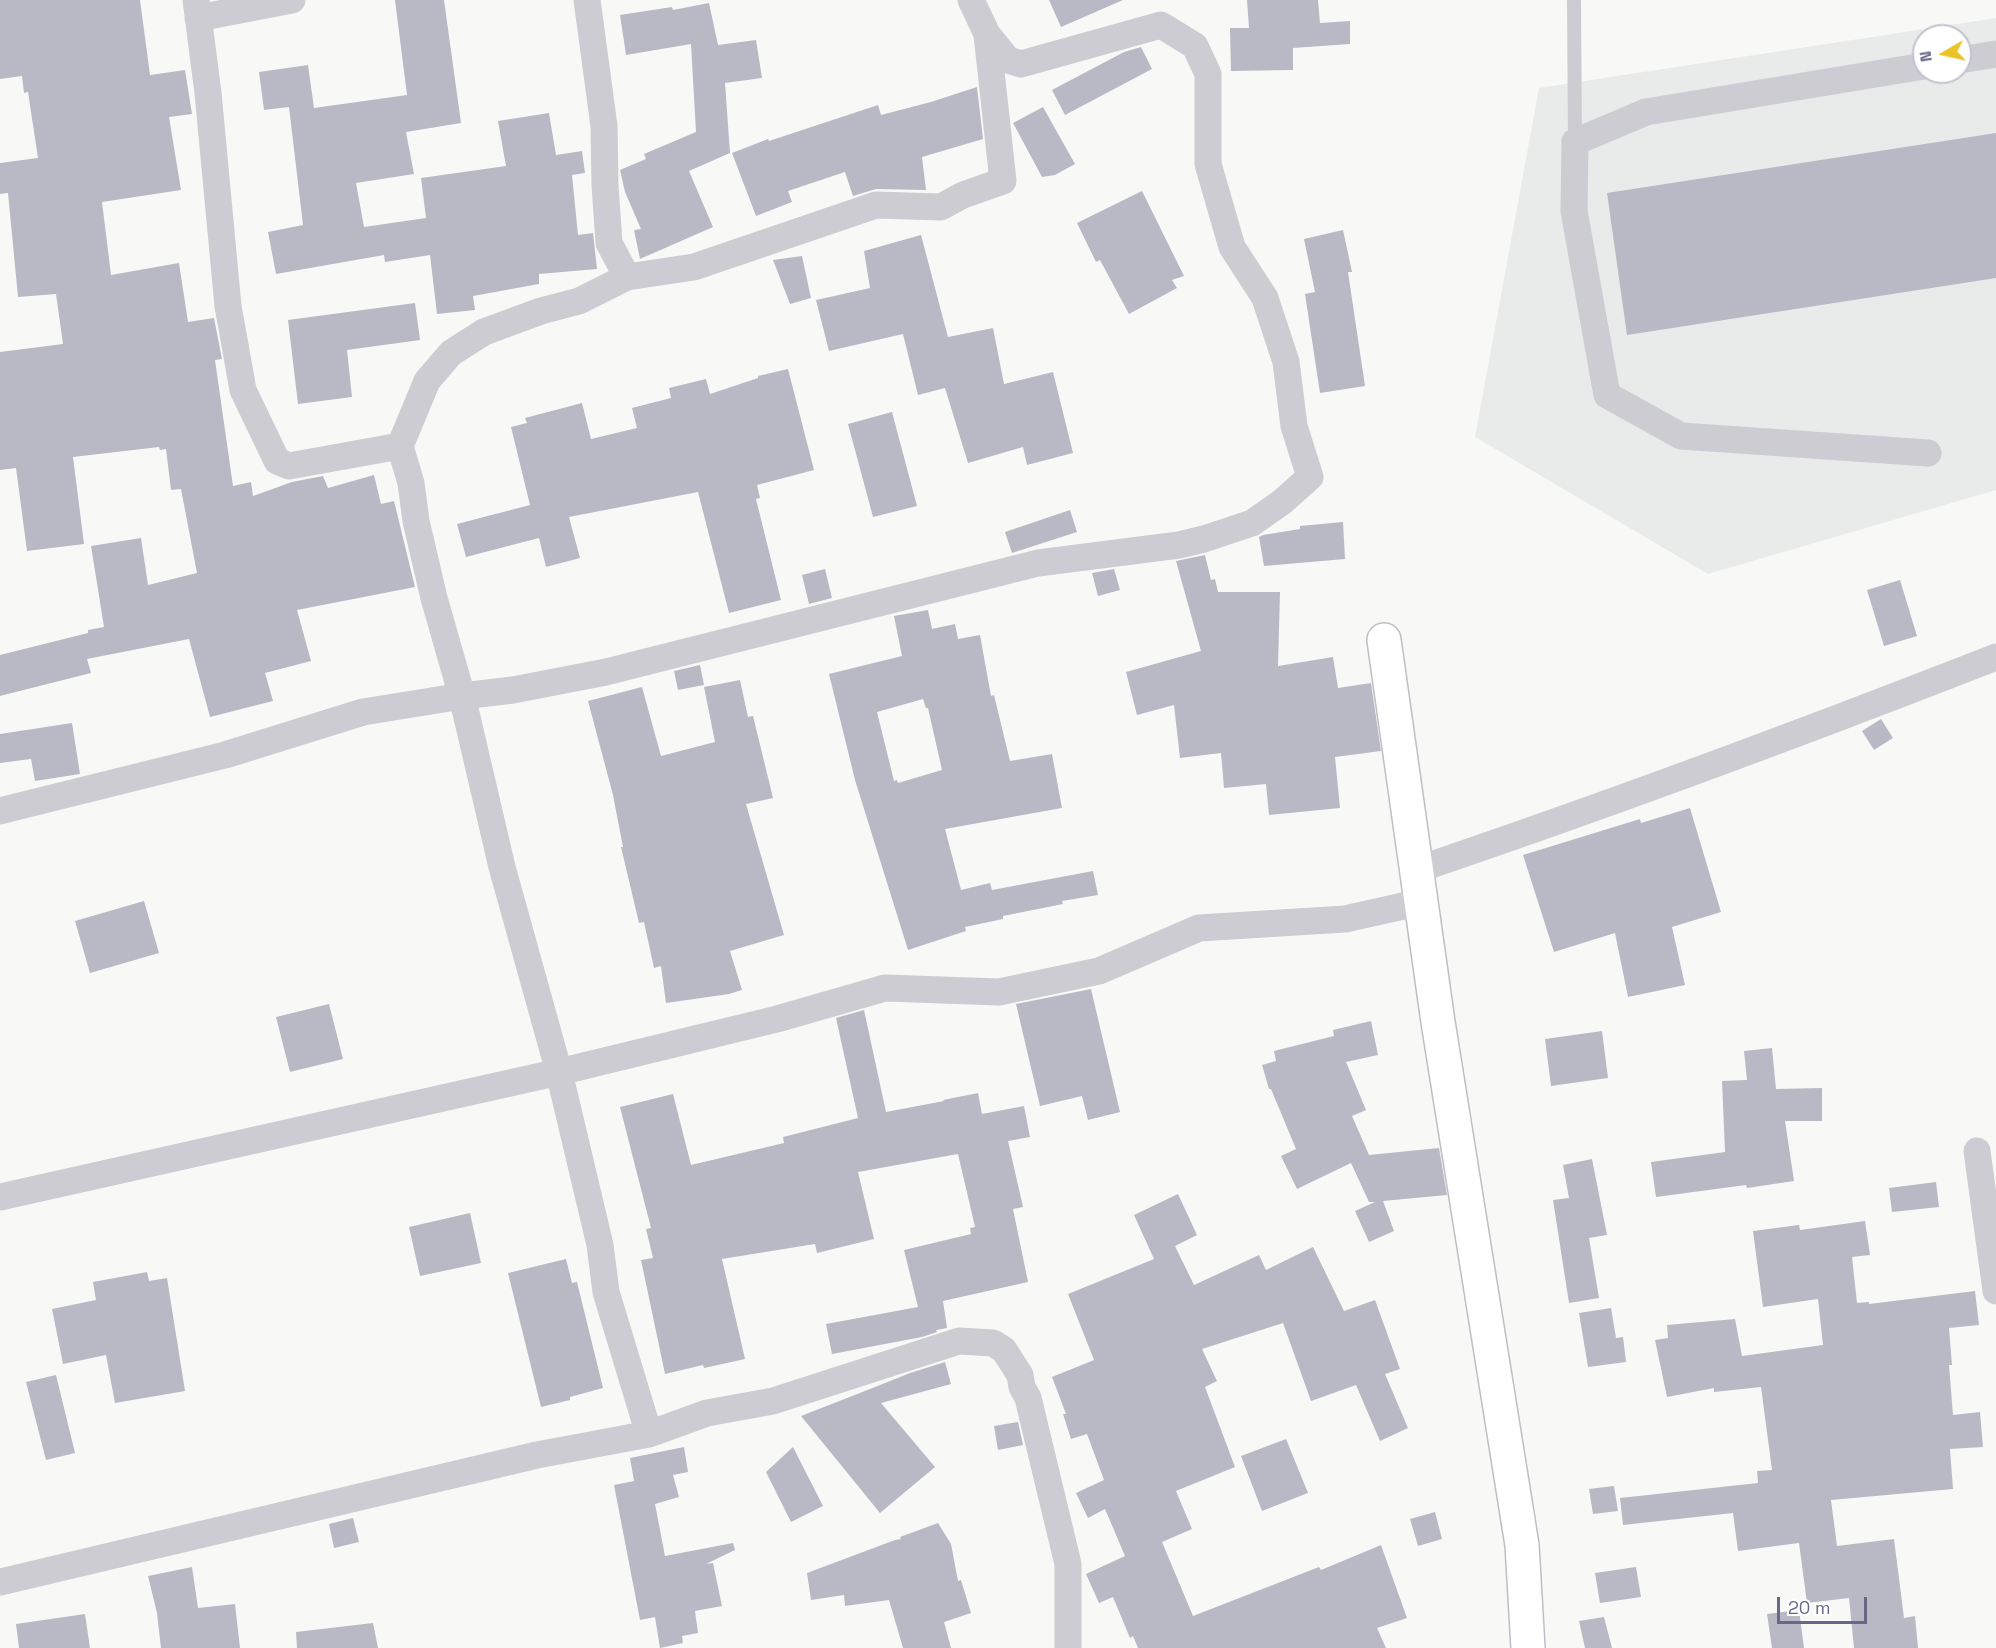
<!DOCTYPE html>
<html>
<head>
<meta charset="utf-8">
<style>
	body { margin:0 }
	#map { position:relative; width:1996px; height:1648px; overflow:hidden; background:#f8f9f7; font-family:"Space Grotesk",sans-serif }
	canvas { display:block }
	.north { position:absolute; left:1912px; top:24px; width:60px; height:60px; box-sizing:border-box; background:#fff; border:2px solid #c3c2d0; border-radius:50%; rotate:261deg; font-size:16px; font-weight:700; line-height:24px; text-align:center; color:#686789 }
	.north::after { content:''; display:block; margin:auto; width:21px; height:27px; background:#eac426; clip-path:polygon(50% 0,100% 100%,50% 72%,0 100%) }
	.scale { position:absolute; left:1777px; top:1597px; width:90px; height:27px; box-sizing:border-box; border:3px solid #686789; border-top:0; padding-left:8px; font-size:18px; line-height:21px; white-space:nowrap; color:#686789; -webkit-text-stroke:4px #fff; paint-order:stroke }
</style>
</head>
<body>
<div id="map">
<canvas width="1996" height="1648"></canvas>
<div class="north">N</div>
<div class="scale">20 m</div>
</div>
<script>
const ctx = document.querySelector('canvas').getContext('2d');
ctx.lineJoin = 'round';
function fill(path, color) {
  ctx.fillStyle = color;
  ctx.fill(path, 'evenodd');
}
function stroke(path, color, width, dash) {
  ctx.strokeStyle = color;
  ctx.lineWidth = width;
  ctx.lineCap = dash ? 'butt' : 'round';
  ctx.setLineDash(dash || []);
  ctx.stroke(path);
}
fill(new Path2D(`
	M 1996,18 L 1996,490 L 1708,574 L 1475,437 L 1539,88 ZM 1924,36 L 1960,36 L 1960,72 L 1924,72 Z`), '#e9eaea');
fill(new Path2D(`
	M 0,0 L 140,0 L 150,75 L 185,70 L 192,114 L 169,117 L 181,190 L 102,202 L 111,275 L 179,263 L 188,322 L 214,318 L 222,359 L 215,360 L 233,486 L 251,482 L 253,496 L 292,482 L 323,476 L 328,488 L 374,475 L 381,504 L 394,501 L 415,587 L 297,610 L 311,661 L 265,673 L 273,701 L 210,717 L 189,639 L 87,659 L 91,673 L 0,696 L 0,655 L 88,633 L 88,630 L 104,627 L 91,546 L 141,538 L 148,585 L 197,573 L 181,489 L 171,490 L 166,449 L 160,450 L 159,447 L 73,457 L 84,544 L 27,551 L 16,468 L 0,470 L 0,352 L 63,344 L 56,294 L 18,297 L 8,193 L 0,194 L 0,163 L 38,158 L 28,92 L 24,93 L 22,76 L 0,79 Z
	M 395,0 L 444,0 L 461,123 L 406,132 L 414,174 L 356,183 L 364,227 L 426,218 L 421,178 L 506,166 L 498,121 L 549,113 L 556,155 L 582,151 L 585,173 L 572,175 L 578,235 L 593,233 L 597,269 L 539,274 L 539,284 L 473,296 L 475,310 L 437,314 L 430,255 L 385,262 L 384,255 L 276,274 L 268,232 L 303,225 L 289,107 L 264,110 L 259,72 L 308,65 L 314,108 L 407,95 Z
	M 1049,0 L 1123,0 L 1061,27 Z
	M 1247,0 L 1318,0 L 1320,23 L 1350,21 L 1350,44 L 1293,48 L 1293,70 L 1231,71 L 1230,28 L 1249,28 Z
	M 709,3 L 718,45 L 756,40 L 762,78 L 725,83 L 730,153 L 689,171 L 713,227 L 640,259 L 634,230 L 641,229 L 625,192 L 620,170 L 646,159 L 644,154 L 696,132 L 691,44 L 626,55 L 620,15 L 672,7 L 673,10 Z
	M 1141,47 L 1152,69 L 1065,115 L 1052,90 L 1124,52 Z
	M 977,87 L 983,139 L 922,157 L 926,190 L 876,189 L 853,196 L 845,172 L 788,191 L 792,202 L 756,216 L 732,153 L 768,139 L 769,141 L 878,105 L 881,115 L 931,102 Z
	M 1043,107 L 1075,164 L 1055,175 L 1042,177 L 1013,123 Z
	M 1996,133 L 1996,278 L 1627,335 L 1607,193 Z
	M 1142,191 L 1184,276 L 1172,280 L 1177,288 L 1129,314 L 1100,260 L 1096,262 L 1077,223 Z
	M 1343,230 L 1352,272 L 1348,272 L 1365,386 L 1320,393 L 1305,294 L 1315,292 L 1304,239 Z
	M 921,235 L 948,337 L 993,328 L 1004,384 L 1053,372 L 1073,453 L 1027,465 L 1023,447 L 968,463 L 945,388 L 918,395 L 903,334 L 829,351 L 816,300 L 870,288 L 864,251 Z
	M 802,256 L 811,298 L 790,304 L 773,260 Z
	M 415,303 L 420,340 L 347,350 L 352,397 L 298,404 L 288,320 Z
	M 788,369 L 814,470 L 757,485 L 760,498 L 756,499 L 781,600 L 729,613 L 698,492 L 569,517 L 580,558 L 546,567 L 539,538 L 466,557 L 457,524 L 530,505 L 511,427 L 527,423 L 525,418 L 582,403 L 591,439 L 637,428 L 632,408 L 671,398 L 669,388 L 706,379 L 710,394 L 758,378 L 758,376 Z
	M 892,412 L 917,506 L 873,517 L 848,424 Z
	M 1070,510 L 1077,532 L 1012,553 L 1005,532 Z
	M 1343,522 L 1345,559 L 1264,566 L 1259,537 L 1263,535 L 1300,529 L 1300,526 Z
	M 1205,555 L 1211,580 L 1215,579 L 1218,592 L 1280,592 L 1278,666 L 1333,657 L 1338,688 L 1371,683 L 1381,751 L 1335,757 L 1340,808 L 1269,815 L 1266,784 L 1224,788 L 1221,753 L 1180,758 L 1174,705 L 1137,715 L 1126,672 L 1201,651 L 1176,561 Z
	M 825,569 L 832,598 L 809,604 L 802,575 Z
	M 1114,569 L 1120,590 L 1098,596 L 1092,573 Z
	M 1900,580 L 1917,636 L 1884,646 L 1867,590 Z
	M 928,610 L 932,629 L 955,624 L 958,639 L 980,635 L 991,696 L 994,695 L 1010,761 L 1052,754 L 1062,808 L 945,829 L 961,890 L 990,883 L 992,890 L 1093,871 L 1098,895 L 1062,901 L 1063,904 L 1003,916 L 1003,919 L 965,927 L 966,931 L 908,950 L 855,780 L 829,674 L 902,656 L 894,616 ZM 923,699 L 926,708 L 928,708 L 942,770 L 898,783 L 897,780 L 894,781 L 877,712 Z
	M 700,665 L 704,685 L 678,690 L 674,671 Z
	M 740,680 L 748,717 L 753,716 L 773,798 L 746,804 L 784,935 L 730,951 L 742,990 L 729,994 L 666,1003 L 661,966 L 654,968 L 644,922 L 639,923 L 621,847 L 623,847 L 613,795 L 588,701 L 642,687 L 661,756 L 715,742 L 704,687 Z
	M 1881,719 L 1893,738 L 1874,750 L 1862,731 Z
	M 72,723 L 80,774 L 35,781 L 31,759 L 0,763 L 0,734 Z
	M 1690,808 L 1721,912 L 1672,927 L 1685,985 L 1628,997 L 1615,933 L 1554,952 L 1523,855 L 1640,819 L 1641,823 Z
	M 144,901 L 159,953 L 90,973 L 75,921 Z
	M 1091,989 L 1120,1112 L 1088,1120 L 1082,1096 L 1040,1106 L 1016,1004 Z
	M 329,1004 L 343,1059 L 290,1072 L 276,1017 Z
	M 864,1010 L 886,1112 L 944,1101 L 943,1100 L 978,1093 L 982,1114 L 1024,1106 L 1030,1137 L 1008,1141 L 1023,1207 L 1013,1209 L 1028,1282 L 943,1301 L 947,1328 L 936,1330 L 937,1332 L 922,1337 L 832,1354 L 826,1324 L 918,1307 L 904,1250 L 971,1234 L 970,1228 L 975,1227 L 958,1154 L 858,1172 L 874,1239 L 817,1253 L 815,1244 L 722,1259 L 745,1359 L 704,1368 L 703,1365 L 665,1374 L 641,1260 L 653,1258 L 646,1229 L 651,1228 L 620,1107 L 673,1094 L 691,1165 L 784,1143 L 783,1137 L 858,1118 L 836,1018 Z
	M 1371,1021 L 1378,1055 L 1346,1062 L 1366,1110 L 1352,1116 L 1369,1155 L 1439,1148 L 1447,1195 L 1383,1201 L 1394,1231 L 1369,1242 L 1355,1211 L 1375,1202 L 1369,1202 L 1351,1163 L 1297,1189 L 1281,1156 L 1296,1149 L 1271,1089 L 1269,1089 L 1262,1065 L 1276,1061 L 1274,1051 L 1334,1036 L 1333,1030 Z
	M 1602,1031 L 1608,1078 L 1551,1086 L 1545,1039 Z
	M 1772,1048 L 1776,1089 L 1822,1088 L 1822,1121 L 1785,1121 L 1794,1181 L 1747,1188 L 1746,1185 L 1656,1197 L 1651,1162 L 1725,1152 L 1722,1081 L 1747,1080 L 1744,1051 Z
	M 1592,1159 L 1607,1235 L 1589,1238 L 1599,1298 L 1569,1303 L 1553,1200 L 1569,1198 L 1563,1165 Z
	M 1936,1182 L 1939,1207 L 1892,1212 L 1889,1188 Z
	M 1178,1194 L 1197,1235 L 1175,1246 L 1194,1285 L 1259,1255 L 1266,1270 L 1313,1247 L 1344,1311 L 1375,1300 L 1400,1369 L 1385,1374 L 1408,1428 L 1380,1441 L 1356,1385 L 1311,1401 L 1283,1323 L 1202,1349 L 1217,1381 L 1205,1387 L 1235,1467 L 1176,1491 L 1192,1529 L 1162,1542 L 1193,1616 L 1319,1567 L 1321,1570 L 1381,1545 L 1407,1618 L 1377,1628 L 1386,1648 L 1138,1648 L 1133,1636 L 1130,1638 L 1113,1597 L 1099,1603 L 1086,1574 L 1125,1556 L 1105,1509 L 1088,1518 L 1076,1493 L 1104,1480 L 1087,1434 L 1071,1439 L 1063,1414 L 1066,1414 L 1052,1377 L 1094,1360 L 1068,1294 L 1154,1259 L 1134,1215 Z
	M 470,1213 L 481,1263 L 420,1276 L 409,1227 Z
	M 1865,1221 L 1870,1255 L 1852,1257 L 1857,1303 L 1869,1302 L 1869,1304 L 1975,1291 L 1979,1325 L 1949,1328 L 1952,1365 L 1949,1365 L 1953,1415 L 1980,1412 L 1983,1447 L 1950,1449 L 1953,1489 L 1831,1500 L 1837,1546 L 1894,1539 L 1904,1618 L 1915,1616 L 1918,1648 L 1854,1648 L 1849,1598 L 1807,1603 L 1799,1543 L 1738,1551 L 1733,1513 L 1623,1525 L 1620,1498 L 1758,1483 L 1757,1471 L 1772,1470 L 1761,1387 L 1714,1392 L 1714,1388 L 1667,1397 L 1655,1340 L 1668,1338 L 1667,1325 L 1735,1319 L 1742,1356 L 1823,1345 L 1818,1299 L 1763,1307 L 1753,1231 L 1799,1225 L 1800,1230 Z
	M 566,1259 L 572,1283 L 577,1282 L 603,1388 L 570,1397 L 570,1400 L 541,1407 L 508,1273 Z
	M 147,1272 L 149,1281 L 167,1278 L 185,1391 L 115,1403 L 106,1355 L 63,1364 L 52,1309 L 96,1300 L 93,1282 Z
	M 1611,1308 L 1616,1338 L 1623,1337 L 1626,1362 L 1588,1367 L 1579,1313 Z
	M 945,1362 L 951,1384 L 881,1403 L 935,1467 L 880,1513 L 801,1416 L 870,1389 L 871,1391 L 870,1389 L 910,1373 Z
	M 56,1375 L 75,1453 L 46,1460 L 26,1382 Z
	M 1018,1422 L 1023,1445 L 998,1450 L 994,1426 Z
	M 1286,1439 L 1308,1493 L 1262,1511 L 1241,1456 Z
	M 684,1447 L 688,1472 L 673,1475 L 679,1497 L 655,1504 L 665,1556 L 733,1543 L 735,1550 L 706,1564 L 713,1563 L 722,1606 L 695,1611 L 698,1633 L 682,1636 L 683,1643 L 660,1648 L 655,1617 L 640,1620 L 614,1485 L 634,1481 L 630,1458 Z
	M 793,1447 L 823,1506 L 791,1522 L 766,1472 Z
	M 1614,1486 L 1618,1511 L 1593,1514 L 1589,1489 Z
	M 1435,1512 L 1442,1539 L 1418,1546 L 1410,1519 Z
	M 353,1518 L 359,1542 L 334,1548 L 329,1524 Z
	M 938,1523 L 951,1544 L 958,1581 L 961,1580 L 971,1613 L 944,1622 L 951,1648 L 903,1648 L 889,1600 L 845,1606 L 844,1595 L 811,1600 L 807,1573 L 895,1540 L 901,1539 L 900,1537 Z
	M 192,1567 L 198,1608 L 235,1604 L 240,1648 L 161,1648 L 157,1613 L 148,1576 Z
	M 1636,1567 L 1641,1597 L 1600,1603 L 1595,1573 Z
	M 1799,1610 L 1804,1648 L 1772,1648 L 1767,1614 Z
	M 85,1614 L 90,1648 L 19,1648 L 16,1624 Z
	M 1604,1617 L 1612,1648 L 1585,1648 L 1579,1621 Z
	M 373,1623 L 378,1648 L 297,1648 L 296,1632 Z`), '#b8b9c4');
const secondary = new Path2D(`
	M 1384,640 L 1438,1022 L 1522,1545 L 1528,1648`);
stroke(secondary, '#bebec6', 36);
stroke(new Path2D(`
	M 1574,0 L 1575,142`), '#ccccd2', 14);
stroke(new Path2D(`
	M 196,0 L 208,93 L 228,306 L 243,390 L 277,461 L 289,466 L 400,446
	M 587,0 L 604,126 L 605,185 L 609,243 L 627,277
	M 198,18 L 292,0
	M 1960,60 L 1996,54
	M 1924,66 L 1646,112 L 1575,142 L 1574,211 L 1607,395 L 1681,436 L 1928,453
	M 0,811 L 225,755 L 363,712 L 462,696 L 513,690 L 606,672 L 1038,563 L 1179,545 L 1204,539 L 1252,523 L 1282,502 L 1310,477 L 1294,426 L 1286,362 L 1265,298 L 1232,247 L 1208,164 L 1208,74 L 1195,46 L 1161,25 L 1021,64 L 1008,60 L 987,34 L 971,0
	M 1416,870 C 1611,804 1804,732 1996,657
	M 1977,1151 L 1996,1291
	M 0,1197 L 559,1072 L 777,1019 L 885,988 L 999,992 L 1099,971 L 1199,928 L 1345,919 L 1421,902
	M 649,1434 L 606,1292 L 600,1245 L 559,1072 L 502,867 L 462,696 L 434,598 L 416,521 L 411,483 L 400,446 L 427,381 L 451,353 L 484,332 L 541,311 L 579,301 L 627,277 L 694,267 L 876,205 L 941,207 L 963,195 L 1003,181 L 987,35
	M 0,1582 L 537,1455 L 649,1434 L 707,1413 L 773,1401 L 959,1341 L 993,1343 L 1004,1350 L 1020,1375 L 1022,1387 L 1028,1398 L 1068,1564 L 1068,1648`), '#ccccd2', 27);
stroke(secondary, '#fff', 33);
</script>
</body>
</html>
